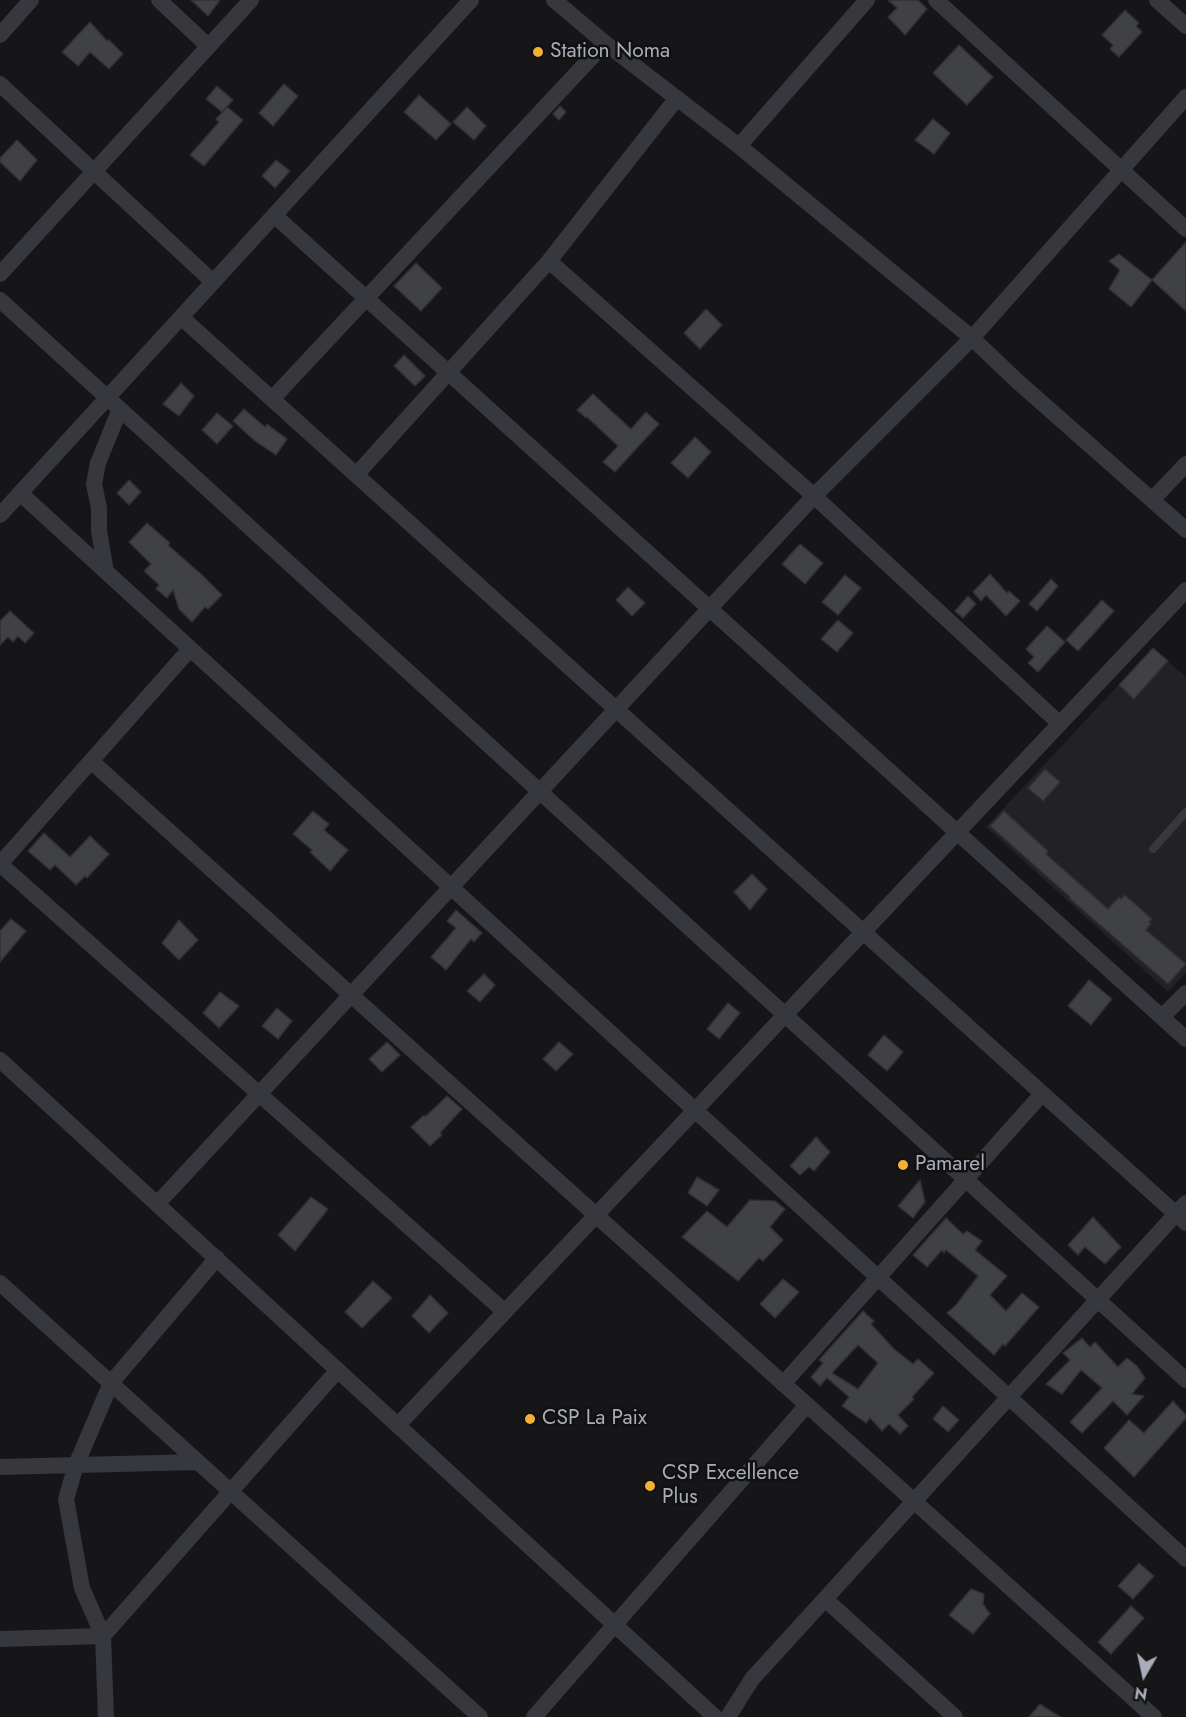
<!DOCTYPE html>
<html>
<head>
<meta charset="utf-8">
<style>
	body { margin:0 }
	#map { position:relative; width:1186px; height:1717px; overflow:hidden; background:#161618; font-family:Jost,sans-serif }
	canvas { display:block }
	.north { position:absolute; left:1114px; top:1645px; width:60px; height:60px; -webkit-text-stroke:4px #111113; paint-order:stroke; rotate:189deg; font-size:16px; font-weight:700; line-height:24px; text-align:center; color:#a8adb8 }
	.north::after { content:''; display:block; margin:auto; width:21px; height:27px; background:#a8adb8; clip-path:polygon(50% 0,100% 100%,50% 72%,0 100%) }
</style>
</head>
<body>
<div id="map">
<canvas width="1186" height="1717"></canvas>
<div class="north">N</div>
</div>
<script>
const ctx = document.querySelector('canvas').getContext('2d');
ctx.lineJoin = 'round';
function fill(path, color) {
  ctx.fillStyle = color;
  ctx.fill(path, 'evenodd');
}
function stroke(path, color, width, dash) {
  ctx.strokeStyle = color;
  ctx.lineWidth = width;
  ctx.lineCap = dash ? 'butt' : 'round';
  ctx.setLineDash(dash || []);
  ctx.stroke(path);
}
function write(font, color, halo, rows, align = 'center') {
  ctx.font = font + ' Jost,sans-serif';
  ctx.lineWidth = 5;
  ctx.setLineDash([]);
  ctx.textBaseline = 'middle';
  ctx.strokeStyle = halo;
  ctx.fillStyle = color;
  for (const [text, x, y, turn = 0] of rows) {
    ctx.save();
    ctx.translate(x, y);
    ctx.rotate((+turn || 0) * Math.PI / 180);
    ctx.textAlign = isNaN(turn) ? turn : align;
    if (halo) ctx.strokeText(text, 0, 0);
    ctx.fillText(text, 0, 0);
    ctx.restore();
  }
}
fill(new Path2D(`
	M 1153,648 L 1186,677 L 1186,973 L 1168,992 L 986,827 Z`), '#222225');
const building = new Path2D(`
	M 191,0 L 220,0 L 208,16 Z
	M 888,0 L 918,0 L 927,9 L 905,35 L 888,17 L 897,8 Z
	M 1125,10 L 1139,23 L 1136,26 L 1142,32 L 1119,57 L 1110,49 L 1113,45 L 1102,35 Z
	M 90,22 L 107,41 L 109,40 L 123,54 L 109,69 L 90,52 L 78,66 L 62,52 Z
	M 959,45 L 993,77 L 967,105 L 933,73 Z
	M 284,84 L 298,96 L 273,126 L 259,113 Z
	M 217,86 L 233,100 L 222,112 L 206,99 Z
	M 419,95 L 451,124 L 436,140 L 404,112 Z
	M 560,106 L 566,112 L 559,120 L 553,114 Z
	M 227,107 L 243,120 L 204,166 L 190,155 L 219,122 L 216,119 Z
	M 467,107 L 486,126 L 474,140 L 453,122 Z
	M 933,119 L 950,133 L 934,154 L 915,140 Z
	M 17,140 L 37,160 L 20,181 L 0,162 L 0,158 Z
	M 276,160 L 290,171 L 275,188 L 262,176 Z
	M 1186,242 L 1186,311 L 1152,280 Z
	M 1119,254 L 1152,280 L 1131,307 L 1109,289 L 1120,270 L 1109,261 Z
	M 416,263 L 442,288 L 421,311 L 394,286 Z
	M 706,309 L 722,325 L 700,349 L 684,333 Z
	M 404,355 L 425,376 L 415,386 L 394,366 Z
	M 181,383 L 194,396 L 179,416 L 163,404 Z
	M 593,394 L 631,429 L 646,412 L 659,424 L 615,472 L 603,462 L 618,446 L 587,417 L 586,418 L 577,410 Z
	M 244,409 L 265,427 L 267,424 L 287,439 L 276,455 L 255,441 L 233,421 Z
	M 217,413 L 233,426 L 217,444 L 202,430 Z
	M 695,437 L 711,452 L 688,478 L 671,463 Z
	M 129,480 L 141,492 L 129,505 L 117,493 Z
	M 147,523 L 170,543 L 168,545 L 201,574 L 222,595 L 208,609 L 205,607 L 192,622 L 179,609 L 173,590 L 167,598 L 156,589 L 159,585 L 144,571 L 151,564 L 129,542 Z
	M 800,544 L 823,563 L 805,584 L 782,564 Z
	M 990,574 L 1007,593 L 1009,591 L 1020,601 L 1006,616 L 986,595 L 981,601 L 973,592 Z
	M 845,575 L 861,588 L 838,615 L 822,602 Z
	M 1051,579 L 1058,586 L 1037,611 L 1029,604 Z
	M 628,587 L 645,603 L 632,616 L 616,600 Z
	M 968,596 L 976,604 L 963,618 L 955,611 Z
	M 1102,600 L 1114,611 L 1078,651 L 1066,640 Z
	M 10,611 L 34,633 L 25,643 L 18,636 L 13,642 L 8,637 L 0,645 L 0,621 Z
	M 838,620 L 853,633 L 837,652 L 821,639 Z
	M 1047,626 L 1065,642 L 1038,672 L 1028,663 L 1034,657 L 1026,649 Z
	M 1153,648 L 1168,661 L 1134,699 L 1119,685 Z
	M 1045,769 L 1060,782 L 1043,801 L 1028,788 Z
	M 313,811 L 329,824 L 324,830 L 348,850 L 330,871 L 310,852 L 312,850 L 293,834 Z
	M 1004,811 L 1048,851 L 1046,854 L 1108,909 L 1119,897 L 1121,899 L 1125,895 L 1152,919 L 1149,922 L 1151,924 L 1146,930 L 1186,964 L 1168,984 L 1069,898 L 1070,897 L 990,826 Z
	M 44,833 L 70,857 L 90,836 L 109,854 L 87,878 L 85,876 L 76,885 L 55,865 L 50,870 L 28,851 Z
	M 752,874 L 767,889 L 750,910 L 734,892 Z
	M 456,910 L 482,933 L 474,942 L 471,939 L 446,970 L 431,957 L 456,928 L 447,921 Z
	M 11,919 L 26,931 L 0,962 L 0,931 Z
	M 179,920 L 198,940 L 179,960 L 162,943 Z
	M 484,974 L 495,985 L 480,1002 L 467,991 Z
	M 1089,980 L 1112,999 L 1091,1025 L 1068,1006 Z
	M 220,992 L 239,1006 L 219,1028 L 203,1013 Z
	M 728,1003 L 740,1013 L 719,1039 L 707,1029 Z
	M 277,1008 L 292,1021 L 278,1039 L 262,1026 Z
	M 884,1035 L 903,1052 L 887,1071 L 868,1055 Z
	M 387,1042 L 400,1055 L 382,1072 L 369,1059 Z
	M 559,1042 L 573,1054 L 556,1071 L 543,1059 Z
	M 447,1096 L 462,1109 L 440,1133 L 442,1135 L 430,1146 L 411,1127 L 424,1115 L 425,1117 Z
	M 816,1137 L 830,1152 L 814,1171 L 809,1167 L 800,1175 L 790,1166 Z
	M 697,1177 L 719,1190 L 707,1206 L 688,1193 Z
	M 920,1180 L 925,1202 L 913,1218 L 898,1206 Z
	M 311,1197 L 328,1209 L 295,1251 L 278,1235 Z
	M 750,1200 L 775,1201 L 785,1209 L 770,1227 L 783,1240 L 763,1261 L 759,1258 L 738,1281 L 682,1237 L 707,1211 L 727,1227 Z
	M 1093,1217 L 1121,1247 L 1105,1264 L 1085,1247 L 1078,1255 L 1068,1245 Z
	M 946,1218 L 963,1234 L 967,1231 L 982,1241 L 975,1250 L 1007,1276 L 990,1295 L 1006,1311 L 1022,1293 L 1039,1307 L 1005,1346 L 1003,1344 L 994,1355 L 947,1313 L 956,1305 L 978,1276 L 946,1250 L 944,1253 L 942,1250 L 927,1267 L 913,1255 Z
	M 783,1279 L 799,1292 L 775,1318 L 760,1304 Z
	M 373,1281 L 392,1298 L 362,1328 L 345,1312 Z
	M 430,1295 L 448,1313 L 429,1333 L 412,1316 Z
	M 863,1311 L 874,1321 L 871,1324 L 894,1349 L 913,1364 L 918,1359 L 934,1373 L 912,1397 L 914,1399 L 898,1415 L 908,1426 L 900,1434 L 889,1424 L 882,1431 L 870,1418 L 866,1423 L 842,1406 L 849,1397 L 827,1378 L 820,1386 L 811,1377 L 823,1363 L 819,1360 ZM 858,1345 L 878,1363 L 858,1389 L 832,1373 Z
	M 1082,1338 L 1090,1347 L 1095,1342 L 1118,1367 L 1127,1358 L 1137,1366 L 1145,1378 L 1132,1394 L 1144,1396 L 1127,1415 L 1113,1401 L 1082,1433 L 1070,1422 L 1102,1388 L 1081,1370 L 1062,1394 L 1046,1384 L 1070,1360 L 1063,1353 Z
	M 1173,1401 L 1186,1415 L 1186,1418 L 1134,1477 L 1104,1448 L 1129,1420 L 1144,1433 Z
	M 943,1406 L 959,1420 L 948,1432 L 933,1419 Z
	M 1139,1563 L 1154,1576 L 1133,1599 L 1118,1586 Z
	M 971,1589 L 984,1594 L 983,1604 L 990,1614 L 973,1634 L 949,1615 Z
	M 1131,1606 L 1144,1618 L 1111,1654 L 1098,1642 Z
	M 1040,1704 L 1060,1717 L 1029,1717 Z`);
fill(building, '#404145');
stroke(building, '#303034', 1.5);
stroke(new Path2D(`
	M 1153,849 L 1186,812`), '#37383d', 8);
stroke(new Path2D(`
	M 159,0 L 208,46
	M 554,0 L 605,43 L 739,146 L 972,338 L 1016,380 L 1186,530
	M 936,0 L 1186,229
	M 1157,0 L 1186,26
	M 0,35 L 31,0
	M 0,84 L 213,282
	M 739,146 L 867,0
	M 274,215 L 1186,1039
	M 549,261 L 814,496 L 1060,724
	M 0,274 L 251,0
	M 0,300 L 1186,1380
	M 181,317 L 1186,1223
	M 272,399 L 605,43
	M 356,475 L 549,261 L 677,98
	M 20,493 L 1186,1559
	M 1152,500 L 1186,464
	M 0,515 L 471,0
	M 106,572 L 99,531 L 99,508 L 94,484 L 98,463 L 120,409
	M 91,761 L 1154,1717
	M 0,864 L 505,1312
	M 0,864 L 190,649
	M 1162,1017 L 1186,993
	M 0,1060 L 715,1717
	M 158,1203 L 814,496 L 972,338 L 1186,97
	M 217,1258 L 111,1383 L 76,1465 L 66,1499 L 82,1588 L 103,1636 L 338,1370
	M 0,1283 L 480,1717
	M 783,1384 L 1042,1094
	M 398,1425 L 1186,590
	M 0,1467 L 197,1462
	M 825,1599 L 955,1717
	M 0,1639 L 103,1636 L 106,1717
	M 534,1717 L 807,1405
	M 728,1717 L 752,1679 L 1186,1203`), '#37383d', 16);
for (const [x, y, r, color] of [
	[538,52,6,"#f2b134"],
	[903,1165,6,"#f2b134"],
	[530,1419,6,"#f2b134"],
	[650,1486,6,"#f2b134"]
]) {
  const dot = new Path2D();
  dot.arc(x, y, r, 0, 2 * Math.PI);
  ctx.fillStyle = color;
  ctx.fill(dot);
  stroke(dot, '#111113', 2);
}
write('21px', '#a8adb8', '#111113', [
	["Station Noma",550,52],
	["Pamarel",915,1165],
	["CSP La Paix",542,1419],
	["CSP Excellence",662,1474],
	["Plus",662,1498]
], 'left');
</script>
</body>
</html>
